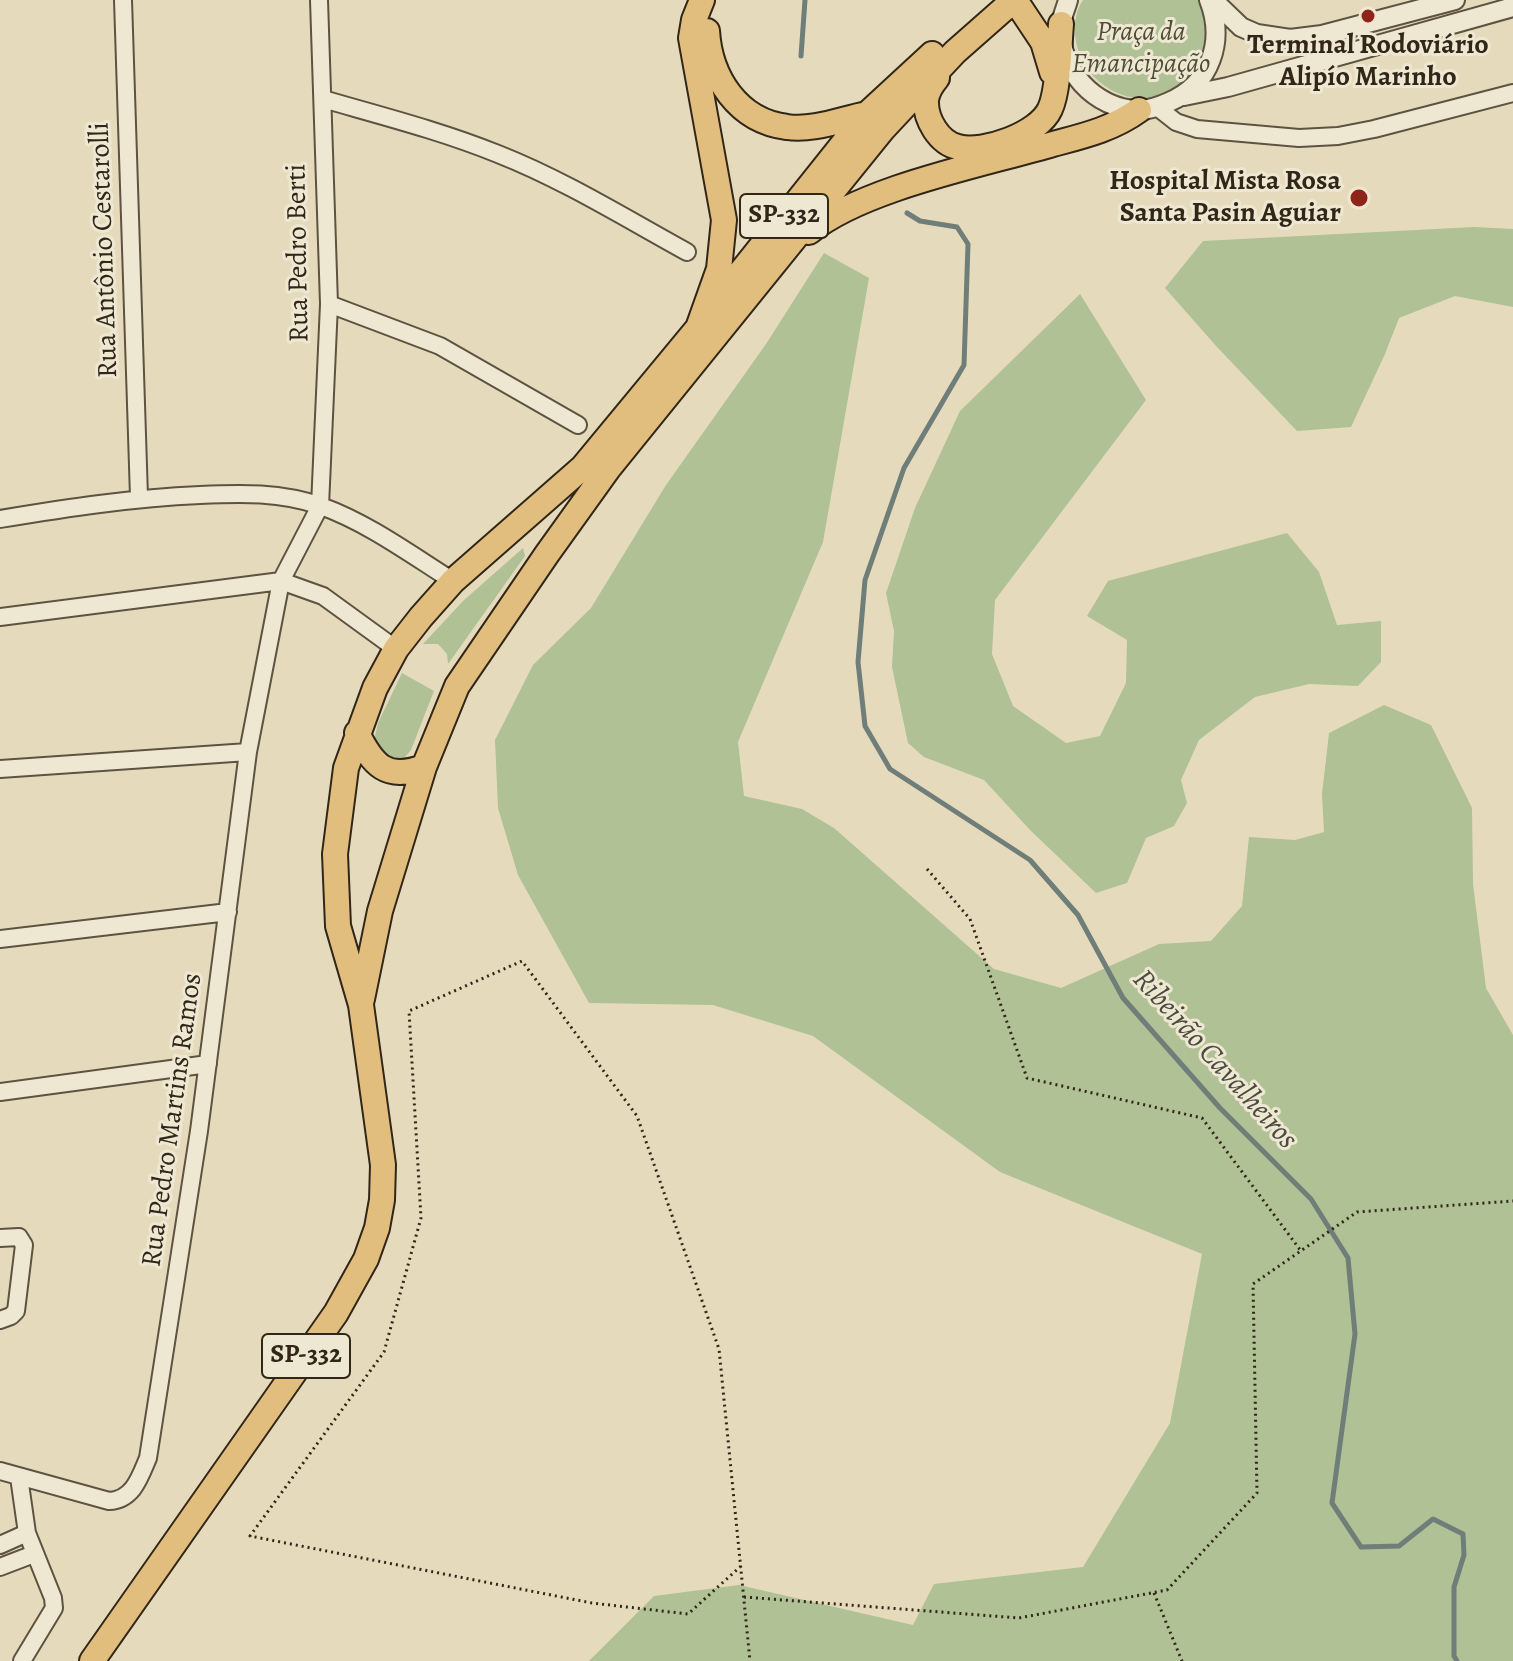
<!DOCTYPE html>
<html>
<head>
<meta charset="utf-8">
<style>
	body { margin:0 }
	canvas { display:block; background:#e5dbbc }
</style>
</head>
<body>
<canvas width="1513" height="1661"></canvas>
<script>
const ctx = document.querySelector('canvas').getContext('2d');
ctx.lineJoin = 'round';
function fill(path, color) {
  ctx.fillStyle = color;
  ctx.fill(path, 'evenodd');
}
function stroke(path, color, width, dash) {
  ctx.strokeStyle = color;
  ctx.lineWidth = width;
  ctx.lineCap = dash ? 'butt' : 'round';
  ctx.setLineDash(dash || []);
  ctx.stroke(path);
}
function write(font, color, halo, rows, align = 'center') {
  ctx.font = font + ' Alegreya,serif';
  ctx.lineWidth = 6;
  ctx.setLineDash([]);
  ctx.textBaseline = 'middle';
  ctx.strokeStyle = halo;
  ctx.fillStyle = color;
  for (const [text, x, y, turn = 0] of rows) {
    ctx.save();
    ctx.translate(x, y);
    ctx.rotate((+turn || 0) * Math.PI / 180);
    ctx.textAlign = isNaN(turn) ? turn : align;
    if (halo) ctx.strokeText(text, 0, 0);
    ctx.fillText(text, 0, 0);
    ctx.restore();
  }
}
fill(new Path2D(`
	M 1083,0 L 1199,0 C 1210,18 1209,40 1202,59 C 1175,125 1082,103 1075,35 C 1074,24 1076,10 1083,0 Z
	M 1474,227 L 1513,229 L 1513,307 L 1455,296 L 1399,318 L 1385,354 L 1351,427 L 1297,431 L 1217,347 L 1165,288 L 1203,241 Z
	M 824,253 L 869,278 L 823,542 L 738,742 L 744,796 L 802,809 L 834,828 L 994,969 L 1061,988 L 1159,944 L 1211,941 L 1242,906 L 1249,837 L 1295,840 L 1324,832 L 1322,794 L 1329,733 L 1384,705 L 1431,725 L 1472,808 L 1473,884 L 1486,988 L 1513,1035 L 1513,1661 L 589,1661 L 654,1596 L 739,1585 L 913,1625 L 934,1584 L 1083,1567 L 1170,1423 L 1202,1254 L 1000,1172 L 813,1036 L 713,1005 L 589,1003 L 518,875 L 498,808 L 495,740 L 533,665 L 591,608 L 666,485 L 766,344 Z
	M 1080,294 L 1146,400 L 995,600 L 992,654 L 1013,706 L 1066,743 L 1100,736 L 1126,683 L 1127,640 L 1087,616 L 1108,581 L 1287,533 L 1319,572 L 1337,625 L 1381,621 L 1381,662 L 1358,686 L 1309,684 L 1255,697 L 1199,740 L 1181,780 L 1187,803 L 1174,826 L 1146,838 L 1127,883 L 1096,893 L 1030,830 L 984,780 L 924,757 L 908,743 L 892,667 L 894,631 L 886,593 L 915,508 L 960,411 Z
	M 523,548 L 525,556 L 448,664 L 447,654 L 438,644 L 423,644 L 463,601 Z
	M 402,673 L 434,691 L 411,750 L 399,764 L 372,750 L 378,723 Z`), '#afc195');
stroke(new Path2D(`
	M 801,56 L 805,0
	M 907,213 L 920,221 L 957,227 L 968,244 L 964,365 L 904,468 L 865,580 L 858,662 L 865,726 L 890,769 L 1030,860 L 1078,915 L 1123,998 L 1220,1108 L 1311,1199 L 1348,1258 L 1355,1334 L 1332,1503 L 1361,1547 L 1399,1546 L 1433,1519 L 1463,1534 L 1464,1555 L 1454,1587 L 1454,1656 L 1457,1661`), '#6f7e79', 5);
const minor = new Path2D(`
	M 123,0 L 139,497
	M 323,99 C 382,116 441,131 498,154 C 564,180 625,218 687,252
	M 1157,107 L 1176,122 L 1197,129 L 1299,138 L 1338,136 L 1374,129 L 1513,93
	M 329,304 L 440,346 L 578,425
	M 0,519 C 67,508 132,498 200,495 C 241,493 281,492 321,506 C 368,523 410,554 453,581
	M 0,617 L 281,581 L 323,596 L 396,649
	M 0,769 L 248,752
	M 0,939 L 228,912
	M 0,1092 L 208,1064
	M 0,1238 L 19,1237 L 24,1245 L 16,1311 L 11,1316 L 0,1320
	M 0,1471 L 109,1501 C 133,1500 140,1477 148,1458 L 199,1131 L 248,752 L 281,581 L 320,506 L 329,304 L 319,0
	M 19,1477 L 27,1533 L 53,1598 L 54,1608 L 22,1661
	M 0,1545 L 27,1533
	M 0,1567 L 34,1554`);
const tertiary = new Path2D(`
	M 1068,0 C 1066,8 1062,16 1061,24 C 1057,68 1095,110 1139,110 C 1150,110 1160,106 1169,102 C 1211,84 1225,41 1209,0
	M 1213,0 L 1241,27 L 1257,34 L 1290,39 L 1322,35 L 1455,0
	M 1184,96 L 1228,87 L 1513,7`);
const primary = new Path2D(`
	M 1015,0 L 1043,42 L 1052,72
	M 707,31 C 710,78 738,121 787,127 C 813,131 842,119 867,114
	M 937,78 C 932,84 927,91 926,100 C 925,119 939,143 958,147 C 983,154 1039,134 1050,109 C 1059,90 1059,46 1061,24
	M 809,232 C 862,188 985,164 1053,144 C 1083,136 1113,129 1139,110
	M 713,307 L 867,114 L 932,54
	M 357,733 C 373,765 386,781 424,767
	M 362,999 L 380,911 L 424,767 L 457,686 L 547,554 L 608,469 L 883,129 L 955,52 L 1014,0
	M 92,1661 L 336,1313 L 366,1259 L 377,1228 L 382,1200 L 383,1165 L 361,1005 L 338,926 L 335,854 L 346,768 L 375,688 L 396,649 L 421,617 L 453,581 L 583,467 L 698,328 L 719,269 L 724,220 L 691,38 L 694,20 L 702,0`);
stroke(minor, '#5e5341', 20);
stroke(tertiary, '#5e5341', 22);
stroke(primary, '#312618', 28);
stroke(new Path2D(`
	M 927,869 L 970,919 L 1027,1078 L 1202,1118 L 1301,1251
	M 741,1566 L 688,1614 L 592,1603 L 250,1536 L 384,1352 L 421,1218 L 409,1011 L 522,961 L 637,1116 L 719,1349 L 750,1661
	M 1154,1593 L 1182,1661
	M 744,1597 L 1019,1618 L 1167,1590 L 1257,1493 L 1253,1284 L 1357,1212 L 1513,1201`), '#312618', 3, [2, 4]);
stroke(minor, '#eee8d3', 16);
stroke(tertiary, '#eee8d3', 18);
stroke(primary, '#e2be7e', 24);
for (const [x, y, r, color] of [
	[1368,16,8,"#8f2418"],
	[1359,198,10,"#8f2418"]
]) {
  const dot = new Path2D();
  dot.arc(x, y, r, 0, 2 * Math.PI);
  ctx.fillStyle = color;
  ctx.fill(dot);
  stroke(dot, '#eee8d3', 3);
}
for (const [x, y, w] of [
	[784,216,88],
	[306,1356,88]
]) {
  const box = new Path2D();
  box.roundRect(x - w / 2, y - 22, w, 44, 6);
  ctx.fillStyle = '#eee8d3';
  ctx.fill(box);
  stroke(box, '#312618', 2);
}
write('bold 26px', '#312618', null, [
	["SP-332",784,216],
	["SP-332",306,1356]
]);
write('italic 28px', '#504d37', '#eee8d3', [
	["Praça da",1141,33],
	["Emancipação",1141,65]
]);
write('bold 28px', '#312618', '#eee8d3', [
	["Terminal Rodoviário",1368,46],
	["Alipío Marinho",1368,78],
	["Hospital Mista Rosa",1341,182,"right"],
	["Santa Pasin Aguiar",1341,214,"right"]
]);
write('28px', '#312618', '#eee8d3', [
	["Rua Antônio Cestarolli",105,250,-92],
	["Rua Pedro Berti",299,253,-91],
	["Rua Pedro Martins Ramos",173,1120,-82]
]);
write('italic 30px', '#4b4b40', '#eee8d3', [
	["Ribeirão Cavalheiros",1214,1060,48]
]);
</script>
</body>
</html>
